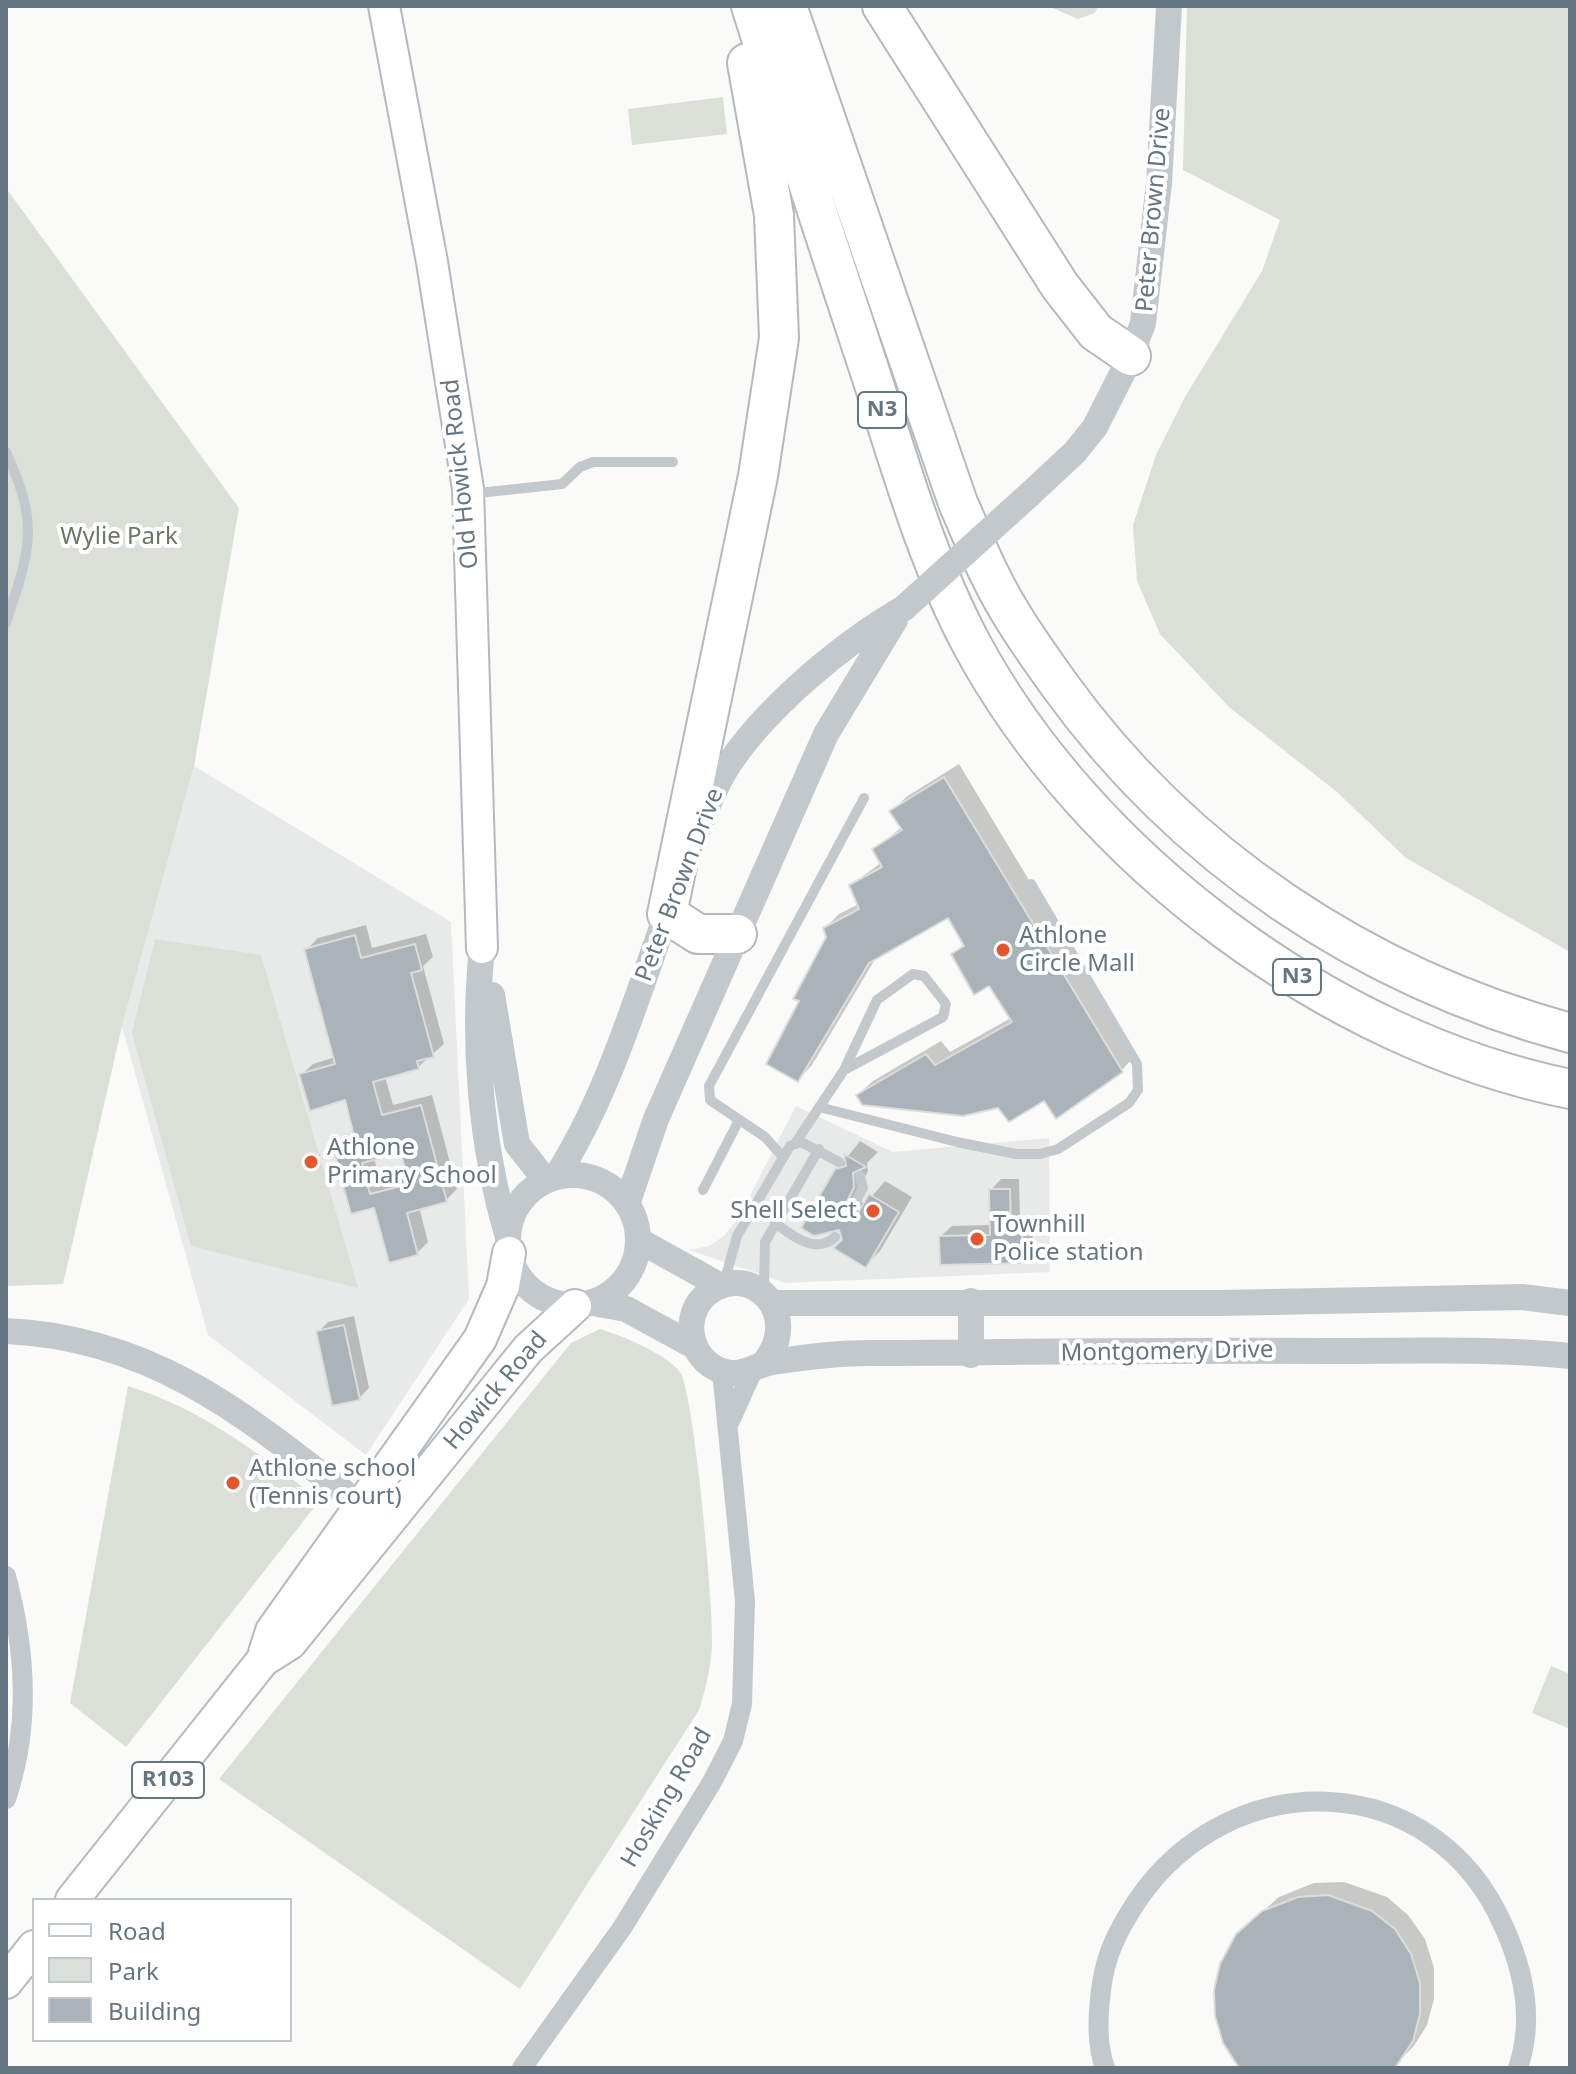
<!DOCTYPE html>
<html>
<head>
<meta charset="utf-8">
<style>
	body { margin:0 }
	#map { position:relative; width:1576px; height:2074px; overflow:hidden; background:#fafaf8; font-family:"Noto Sans",sans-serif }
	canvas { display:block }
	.frame { position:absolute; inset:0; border:8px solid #657683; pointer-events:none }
	.legend { position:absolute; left:32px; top:1898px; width:260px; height:144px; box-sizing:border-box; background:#fff; border:2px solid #c1c8cd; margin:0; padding:10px 14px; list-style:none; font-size:24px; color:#657683 }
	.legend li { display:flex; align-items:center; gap:16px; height:40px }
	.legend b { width:40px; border:2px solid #c1c8cd }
</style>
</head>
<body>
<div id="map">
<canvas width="1576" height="2074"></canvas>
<div class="frame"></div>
<ul class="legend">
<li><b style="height:10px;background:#fff"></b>Road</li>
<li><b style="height:22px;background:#dadfd7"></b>Park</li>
<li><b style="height:22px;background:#aab3b9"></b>Building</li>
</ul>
</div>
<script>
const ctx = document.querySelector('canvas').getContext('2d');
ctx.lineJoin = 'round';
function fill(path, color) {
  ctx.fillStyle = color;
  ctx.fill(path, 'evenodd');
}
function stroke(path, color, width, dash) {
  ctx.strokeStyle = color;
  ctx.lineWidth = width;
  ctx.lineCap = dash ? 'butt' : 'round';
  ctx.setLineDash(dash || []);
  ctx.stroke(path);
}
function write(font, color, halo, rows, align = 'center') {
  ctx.font = font + ' "Noto Sans",sans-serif';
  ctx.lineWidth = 8;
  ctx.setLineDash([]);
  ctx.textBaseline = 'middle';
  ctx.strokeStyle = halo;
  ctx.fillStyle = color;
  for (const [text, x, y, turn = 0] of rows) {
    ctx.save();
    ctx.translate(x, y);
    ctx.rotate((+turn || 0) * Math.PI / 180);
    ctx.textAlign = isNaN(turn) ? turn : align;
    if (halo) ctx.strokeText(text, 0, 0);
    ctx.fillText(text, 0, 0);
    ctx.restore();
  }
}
fill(new Path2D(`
	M 194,766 L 451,922 L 469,1299 L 366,1455 L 208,1335 L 122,1026 Z
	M 796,1106 L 893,1152 L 1049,1138 L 1050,1272 L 786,1283 L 689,1250 L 709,1246 L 724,1236 L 739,1217 Z`), '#e8e9e9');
fill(new Path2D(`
	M 1048,6 L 1098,6 L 1095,13 L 1078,19 Z
	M 1187,6 L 1570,6 L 1570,952 L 1406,858 L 1337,792 L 1229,707 L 1160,634 L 1137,581 L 1133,525 L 1156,455 L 1185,397 L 1262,271 L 1280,220 L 1183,170 Z
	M 723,97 L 727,134 L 632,145 L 628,109 Z
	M 6,188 L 239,508 L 194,766 L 122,1026 L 63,1284 L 6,1286 Z
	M 155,939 L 261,955 L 358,1288 L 191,1246 L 132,1033 Z
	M 600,1329 C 621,1335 666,1354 680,1372 C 694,1392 714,1611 712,1644 C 711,1667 706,1688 699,1710 L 520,1989 L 219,1779 L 571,1343 Z
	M 128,1386 C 204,1410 257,1453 320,1500 L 126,1747 L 70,1703 Z
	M 1551,1666 L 1570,1674 L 1570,1729 L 1532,1713 Z`), '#dadfd7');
fill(new Path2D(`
	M 959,764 L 1135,1056 L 1121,1071 L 1044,1099 L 998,1106 L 858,1095 L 873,1081 L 941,1041 L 950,1052 L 1011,1018 L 990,984 L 954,954 L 965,943 L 949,915 L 877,956 L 812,1065 L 798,1080 L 802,1000 L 829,938 L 825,928 L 839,914 L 859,904 L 851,885 L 882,862 L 875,849 L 902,827 L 892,812 L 906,797 Z
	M 366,925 L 372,948 L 426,934 L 433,957 L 423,966 L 444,1044 L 418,1067 L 385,1076 L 393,1105 L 432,1095 L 457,1189 L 446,1200 L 419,1207 L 428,1242 L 417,1253 L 375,1206 L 335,1147 L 346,1135 L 356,1133 L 346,1098 L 301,1075 L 313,1064 L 335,1057 L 307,949 L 318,938 ZM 402,1151 L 409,1177 L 381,1184 L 374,1158 Z
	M 860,1141 L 878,1152 L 867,1163 L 868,1171 L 857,1192 L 858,1202 L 866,1203 L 885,1181 L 912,1197 L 880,1251 L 866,1265 L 844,1240 L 837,1170 Z
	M 1001,1179 L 1019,1179 L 1020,1220 L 1032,1220 L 1033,1251 L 1022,1261 L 941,1236 L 952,1226 L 991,1225 L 991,1190 Z
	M 354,1316 L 369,1388 L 359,1398 L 318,1332 L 328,1322 Z
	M 1344,1882 L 1387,1897 L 1408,1915 L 1425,1939 L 1434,1968 L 1434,1999 L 1427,2025 L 1414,2046 L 1392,2068 L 1243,2068 L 1253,1920 L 1279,1897 L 1314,1883 Z`), '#0003');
const building = new Path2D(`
	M 944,777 L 1123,1072 L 1056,1119 L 1044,1101 L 1009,1122 L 998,1108 L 963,1116 L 862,1105 L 856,1095 L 926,1054 L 935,1065 L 1012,1022 L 989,986 L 974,995 L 951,954 L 964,946 L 948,918 L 869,963 L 798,1082 L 766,1064 L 799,1001 L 793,999 L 826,937 L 823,928 L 859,909 L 849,885 L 882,867 L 872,849 L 902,830 L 889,811 Z
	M 355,935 L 361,958 L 415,944 L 422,970 L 411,973 L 434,1057 L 417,1061 L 419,1069 L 373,1082 L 382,1115 L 421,1105 L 447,1202 L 407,1213 L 418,1255 L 389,1263 L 374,1208 L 351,1214 L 345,1193 L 333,1146 L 355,1140 L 345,1100 L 310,1111 L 299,1074 L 335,1064 L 304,949 ZM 401,1153 L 409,1184 L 370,1194 L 362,1163 Z
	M 844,1154 L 866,1167 L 853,1173 L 854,1187 L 844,1208 L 845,1216 L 856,1217 L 869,1194 L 899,1212 L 866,1268 L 833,1248 L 842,1240 L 839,1230 L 814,1236 L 801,1228 L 835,1169 L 846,1166 Z
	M 989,1189 L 1010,1189 L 1011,1230 L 1022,1229 L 1023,1263 L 940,1265 L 939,1236 L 990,1235 Z
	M 344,1325 L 360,1400 L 332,1406 L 316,1331 Z
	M 1328,1895 L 1372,1911 L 1395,1929 L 1411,1954 L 1420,1983 L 1420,2014 L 1413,2041 L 1395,2068 L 1239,2068 L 1223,2043 L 1215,2016 L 1214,1990 L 1220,1964 L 1236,1934 L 1262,1911 L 1298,1897 Z`);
fill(building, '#aab3b9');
stroke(building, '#dcdcda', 2);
const secondary = new Path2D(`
	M 384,6 L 432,262 L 468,489 L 482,948`);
const primary = new Path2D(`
	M 265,1653 L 272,1631 L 480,1339 L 503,1286 L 509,1253
	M 72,1900 L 263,1660 L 290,1643 L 528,1349 L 575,1306
	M 6,1982 L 34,1947`);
const motorway = new Path2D(`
	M 751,6 C 790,130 831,254 872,378 C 901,468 927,560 971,643 C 1086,858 1331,1041 1570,1089
	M 787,6 L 958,503 C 969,527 978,552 990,575 C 1008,613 1034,649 1058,683 C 1183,857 1364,977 1570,1033
	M 882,6 L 1060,286 L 1096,332 L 1131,356
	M 737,934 L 698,934 L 667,914 L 758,476 L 779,338 L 774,215 L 747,63`);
stroke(secondary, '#b3babf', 34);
stroke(primary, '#b5babe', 36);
stroke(motorway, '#b4b9bd', 42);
stroke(new Path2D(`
	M 6,452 C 40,526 30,549 6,623
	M 470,494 L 562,484 L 580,467 L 593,462 L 673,462
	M 819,1107 L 957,1142 L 1016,1154 L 1040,1154 L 1058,1149 L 1129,1103 L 1138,1090 L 1137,1064 L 1031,884
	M 796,1142 L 844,1070 L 877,1000 L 913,974 L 924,976 L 946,1004 L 943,1017 L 844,1070
	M 782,1156 L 765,1137 L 710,1100 L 709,1086 L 864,798
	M 703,1190 L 739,1120
	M 851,1211 L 863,1188 L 860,1176
	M 775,1223 C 793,1236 815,1255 835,1237
	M 724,1283 L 737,1236 L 790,1146 L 801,1142 L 839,1162
	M 764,1288 L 765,1242 L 819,1149`), '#c3c8cc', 10);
stroke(new Path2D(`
	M 730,1421 L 753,1370
	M 6,1576 C 26,1650 31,1726 6,1799
	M 522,2068 L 622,1928 L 712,1782 L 733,1741 L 742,1704 L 745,1601 L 722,1372
	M 1105,2068 C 1096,2043 1098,2015 1101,1990 C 1105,1955 1118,1930 1137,1901 C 1231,1762 1435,1767 1504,1927 C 1524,1971 1534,2021 1518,2068`), '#c3c8cc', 20);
stroke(new Path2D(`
	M 1030,494 L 1075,452 L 1095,427 L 1131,356 L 1143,323 L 1159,183 L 1169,6
	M 696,833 C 705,813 713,791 724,772 C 761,711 843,643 904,608
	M 482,948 C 472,1043 481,1146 508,1237
	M 492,995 L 517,1144 L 546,1181
	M508 1240a65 65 0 1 1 130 0a65 65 0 1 1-130 0Z
	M 556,1177 C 610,1092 637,994 672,900
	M 627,1204 L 656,1119 L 826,734 L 895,620
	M 638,1240 L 721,1286
	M 593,1303 L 626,1309 L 694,1346
	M 772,1303 L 1221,1303 L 1522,1297 L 1570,1303
	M 6,1331 C 163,1338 259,1427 377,1518
	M 971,1355 L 971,1301
	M 764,1363 C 804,1315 751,1260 708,1293 C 680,1315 689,1360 722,1371 C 741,1378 755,1365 773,1362 C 805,1357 838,1353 870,1353 C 1022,1352 1176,1350 1329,1351 C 1408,1351 1491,1348 1570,1356`), '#c3c8cc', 26);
stroke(secondary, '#fff', 30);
stroke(primary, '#fff', 32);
stroke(motorway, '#fff', 38);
stroke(new Path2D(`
	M 904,608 L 1030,494`), '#c3c8cc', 26);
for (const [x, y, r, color] of [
	[1003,950,8,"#e4572e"],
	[311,1162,8,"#e4572e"],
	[873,1211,8,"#e4572e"],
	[977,1239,8,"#e4572e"],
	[233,1483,8,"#e4572e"]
]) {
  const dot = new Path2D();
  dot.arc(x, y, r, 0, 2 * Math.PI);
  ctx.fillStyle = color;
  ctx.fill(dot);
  stroke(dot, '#fff', 3);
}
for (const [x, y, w] of [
	[882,410,48],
	[1297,977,48],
	[168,1780,72]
]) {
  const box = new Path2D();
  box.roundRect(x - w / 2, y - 18, w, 36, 6);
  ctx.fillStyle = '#fff';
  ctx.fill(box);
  stroke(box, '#657683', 2);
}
write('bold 22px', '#657683', null, [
	["N3",882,410],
	["N3",1297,977],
	["R103",168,1780]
]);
write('24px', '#657683', '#fff', [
	["Peter Brown Drive",1154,210,-85],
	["Old Howick Road",461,474,-96],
	["Peter Brown Drive",680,885,-69],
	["Montgomery Drive",1167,1352,-1],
	["Howick Road",496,1391,-50],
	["Hosking Road",667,1798,-60]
]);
write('24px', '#687a64', '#fff', [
	["Wylie Park",119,537]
]);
write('24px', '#657683', '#fff', [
	["Athlone",1019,936],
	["Circle Mall",1019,964],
	["Athlone",327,1148],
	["Primary School",327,1176],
	["Shell Select",857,1211,"right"],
	["Townhill",993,1225],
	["Police station",993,1253],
	["Athlone school",249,1469],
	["(Tennis court)",249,1497]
], 'left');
</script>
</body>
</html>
